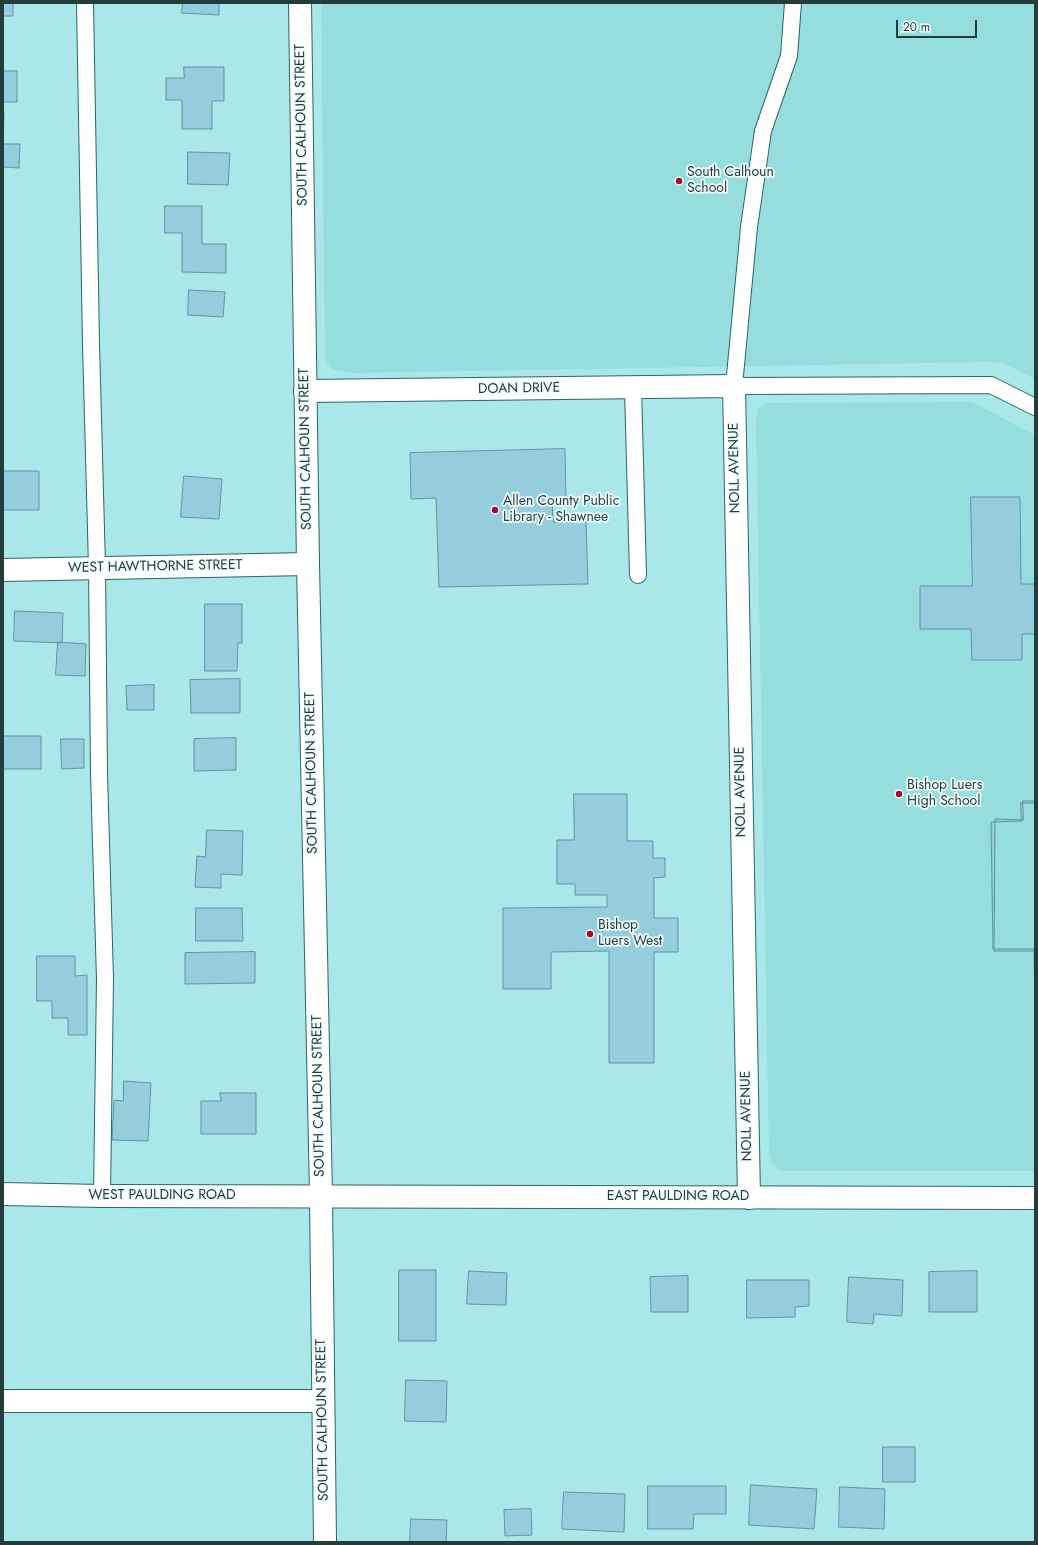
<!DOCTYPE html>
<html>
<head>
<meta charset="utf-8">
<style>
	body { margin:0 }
	#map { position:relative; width:1038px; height:1545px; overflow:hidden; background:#aae7e8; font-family:Jost,sans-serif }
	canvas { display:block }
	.frame { position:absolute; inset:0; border:4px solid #233c3c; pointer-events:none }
	.scale { position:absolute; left:896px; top:20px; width:81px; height:18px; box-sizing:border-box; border:2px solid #233c3c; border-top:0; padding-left:5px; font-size:12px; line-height:14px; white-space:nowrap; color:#233c3c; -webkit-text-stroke:3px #f2fefe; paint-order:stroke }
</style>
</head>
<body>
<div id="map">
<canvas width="1038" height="1545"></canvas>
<div class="frame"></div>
<div class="scale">20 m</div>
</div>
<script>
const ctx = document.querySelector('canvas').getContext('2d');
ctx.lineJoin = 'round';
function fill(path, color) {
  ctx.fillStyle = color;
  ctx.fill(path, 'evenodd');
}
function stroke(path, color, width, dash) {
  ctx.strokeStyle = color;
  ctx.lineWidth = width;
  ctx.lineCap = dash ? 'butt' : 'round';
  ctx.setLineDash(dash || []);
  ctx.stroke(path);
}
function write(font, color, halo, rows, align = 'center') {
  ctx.font = font + ' Jost,sans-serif';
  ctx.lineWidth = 3.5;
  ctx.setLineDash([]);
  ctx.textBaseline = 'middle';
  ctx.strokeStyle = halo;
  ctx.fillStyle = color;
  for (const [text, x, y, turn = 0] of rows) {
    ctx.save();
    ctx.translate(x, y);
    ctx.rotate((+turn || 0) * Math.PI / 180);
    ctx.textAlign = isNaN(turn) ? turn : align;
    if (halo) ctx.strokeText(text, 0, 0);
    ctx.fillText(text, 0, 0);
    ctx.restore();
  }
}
fill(new Path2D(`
	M 321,3 L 1035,3 L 1035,379 L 1004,363 L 987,362 L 354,373 L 332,369 L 325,360 Z
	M 972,402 L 1035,435 L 1035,1171 L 781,1171 L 772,1163 L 769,1154 L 756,422 L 758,409 L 767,403 Z`), '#96ddde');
const building = new Path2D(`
	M 3,3 L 13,3 L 13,16 L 3,16 Z
	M 183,3 L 219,3 L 219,15 L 182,13 Z
	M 184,67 L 224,67 L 224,101 L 212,101 L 212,129 L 182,129 L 182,100 L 166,100 L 166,78 L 184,78 Z
	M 3,71 L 17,71 L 17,102 L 3,102 Z
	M 3,112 L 4,112 L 3,144 L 20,144 L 19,168 L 3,167 Z
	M 188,152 L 230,153 L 228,185 L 188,184 Z
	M 165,206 L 202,206 L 202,244 L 226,244 L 226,273 L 182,272 L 182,233 L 165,233 Z
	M 189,290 L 225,292 L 223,317 L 188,315 Z
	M 565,449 L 566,500 L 552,500 L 553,522 L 586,521 L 588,584 L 439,587 L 436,498 L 411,499 L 410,453 Z
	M 3,471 L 39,471 L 39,510 L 3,510 Z
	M 184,476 L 222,479 L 219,519 L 181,517 Z
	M 971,497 L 1020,497 L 1021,584 L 1035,584 L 1035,634 L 1022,634 L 1022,660 L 972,660 L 971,629 L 920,629 L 920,586 L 972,586 Z
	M 205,604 L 242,604 L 242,643 L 238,643 L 237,671 L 205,671 Z
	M 15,611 L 63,613 L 62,643 L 14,641 Z
	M 58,642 L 86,644 L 85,676 L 56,675 Z
	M 240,679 L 240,713 L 191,713 L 190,680 Z
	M 154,685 L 154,710 L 127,710 L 126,686 Z
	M 3,736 L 41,736 L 41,769 L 3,769 Z
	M 236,738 L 236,770 L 194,771 L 194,739 Z
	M 61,739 L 84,739 L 84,768 L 62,769 Z
	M 574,794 L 627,794 L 627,841 L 653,841 L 653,858 L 665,858 L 665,877 L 654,878 L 654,918 L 678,918 L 678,952 L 654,952 L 654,1063 L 609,1063 L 609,951 L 551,952 L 551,989 L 503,989 L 503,908 L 607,907 L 607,895 L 575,895 L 575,884 L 557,884 L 557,840 L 574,840 Z
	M 1023,801 L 1035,801 L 1035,1003 L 1035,951 L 994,951 L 995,819 L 1023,820 Z
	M 1021,803 L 1035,803 L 1035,1005 L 1034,949 L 993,949 L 991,822 L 1021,821 Z
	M 207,830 L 243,831 L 242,875 L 221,874 L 221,888 L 195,887 L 197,856 L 205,857 Z
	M 196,908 L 242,908 L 243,941 L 196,941 Z
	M 255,952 L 255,983 L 185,984 L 185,953 Z
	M 37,956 L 75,956 L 75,976 L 87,975 L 87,1035 L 68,1035 L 68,1018 L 52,1018 L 52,1001 L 37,1001 Z
	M 124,1081 L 151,1083 L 148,1141 L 112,1140 L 114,1100 L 123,1101 Z
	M 220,1093 L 256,1093 L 256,1134 L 201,1134 L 201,1101 L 221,1101 Z
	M 399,1270 L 436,1270 L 436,1341 L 399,1341 Z
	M 469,1271 L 507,1273 L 506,1305 L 467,1304 Z
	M 977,1271 L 977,1312 L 929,1312 L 929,1272 Z
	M 688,1276 L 688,1312 L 651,1312 L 650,1277 Z
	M 849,1277 L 903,1280 L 902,1316 L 874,1314 L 873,1324 L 847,1322 Z
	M 747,1280 L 809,1280 L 809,1306 L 795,1307 L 795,1317 L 747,1318 Z
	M 406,1380 L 447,1381 L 446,1422 L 405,1421 Z
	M 883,1447 L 915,1447 L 915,1482 L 883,1482 Z
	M 751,1485 L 817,1489 L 814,1529 L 749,1525 Z
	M 648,1486 L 726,1486 L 726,1514 L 694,1514 L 693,1529 L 648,1529 Z
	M 840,1487 L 885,1489 L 884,1529 L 839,1527 Z
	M 564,1492 L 625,1494 L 624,1532 L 562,1529 Z
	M 531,1509 L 532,1535 L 505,1536 L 504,1510 Z
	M 411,1519 L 447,1520 L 446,1542 L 410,1542 Z`);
fill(building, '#96cddd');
stroke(building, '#5e95a3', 1);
const service = new Path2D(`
	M 85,3 L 91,344 L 97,567 L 99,774 L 105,979 L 102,1196
	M 793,3 L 789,56 L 763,131 L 749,227 L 734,386 L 991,385 L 1035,407
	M 633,388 L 638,575`);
const minor = new Path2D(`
	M 305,391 L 734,386 L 749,1198
	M 3,570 L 308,564
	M 3,1401 L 323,1401`);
const tertiary = new Path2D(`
	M 300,3 L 308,564 L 321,1196 L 325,1542`);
const primary = new Path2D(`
	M 3,1194 L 102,1196 L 1035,1198`);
stroke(service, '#2a6667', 18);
stroke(minor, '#2a6667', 24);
stroke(tertiary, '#2a6667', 24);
stroke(primary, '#2a6667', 24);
stroke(service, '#fff', 16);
stroke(minor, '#fff', 22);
stroke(tertiary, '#fff', 22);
stroke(primary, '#fff', 22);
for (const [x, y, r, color] of [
	[679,181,4,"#a50a32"],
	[495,510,4,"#a50a32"],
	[899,794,4,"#a50a32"],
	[590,934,4,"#a50a32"]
]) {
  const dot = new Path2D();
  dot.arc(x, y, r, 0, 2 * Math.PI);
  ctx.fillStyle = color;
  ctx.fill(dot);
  stroke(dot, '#f2fefe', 1.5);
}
write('14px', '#233c3c', '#f2fefe', [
	["SOUTH CALHOUN STREET",302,125,-91],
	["DOAN DRIVE",519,389,-1],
	["SOUTH CALHOUN STREET",306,449,-91],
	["NOLL AVENUE",735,468,-91],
	["WEST HAWTHORNE STREET",155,567,-1],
	["SOUTH CALHOUN STREET",312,773,-91],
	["NOLL AVENUE",741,792,-91],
	["SOUTH CALHOUN STREET",319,1096,-91],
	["NOLL AVENUE",747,1116,-91],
	["WEST PAULDING ROAD",162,1196],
	["EAST PAULDING ROAD",678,1197],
	["SOUTH CALHOUN STREET",323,1420,-91]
]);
write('14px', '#233c3c', '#f2fefe', [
	["South Calhoun",687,173],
	["School",687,189],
	["Allen County Public",503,502],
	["Library - Shawnee",503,518],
	["Bishop Luers",907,786],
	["High School",907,802],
	["Bishop",598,926],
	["Luers West",598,942]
], 'left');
</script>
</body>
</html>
